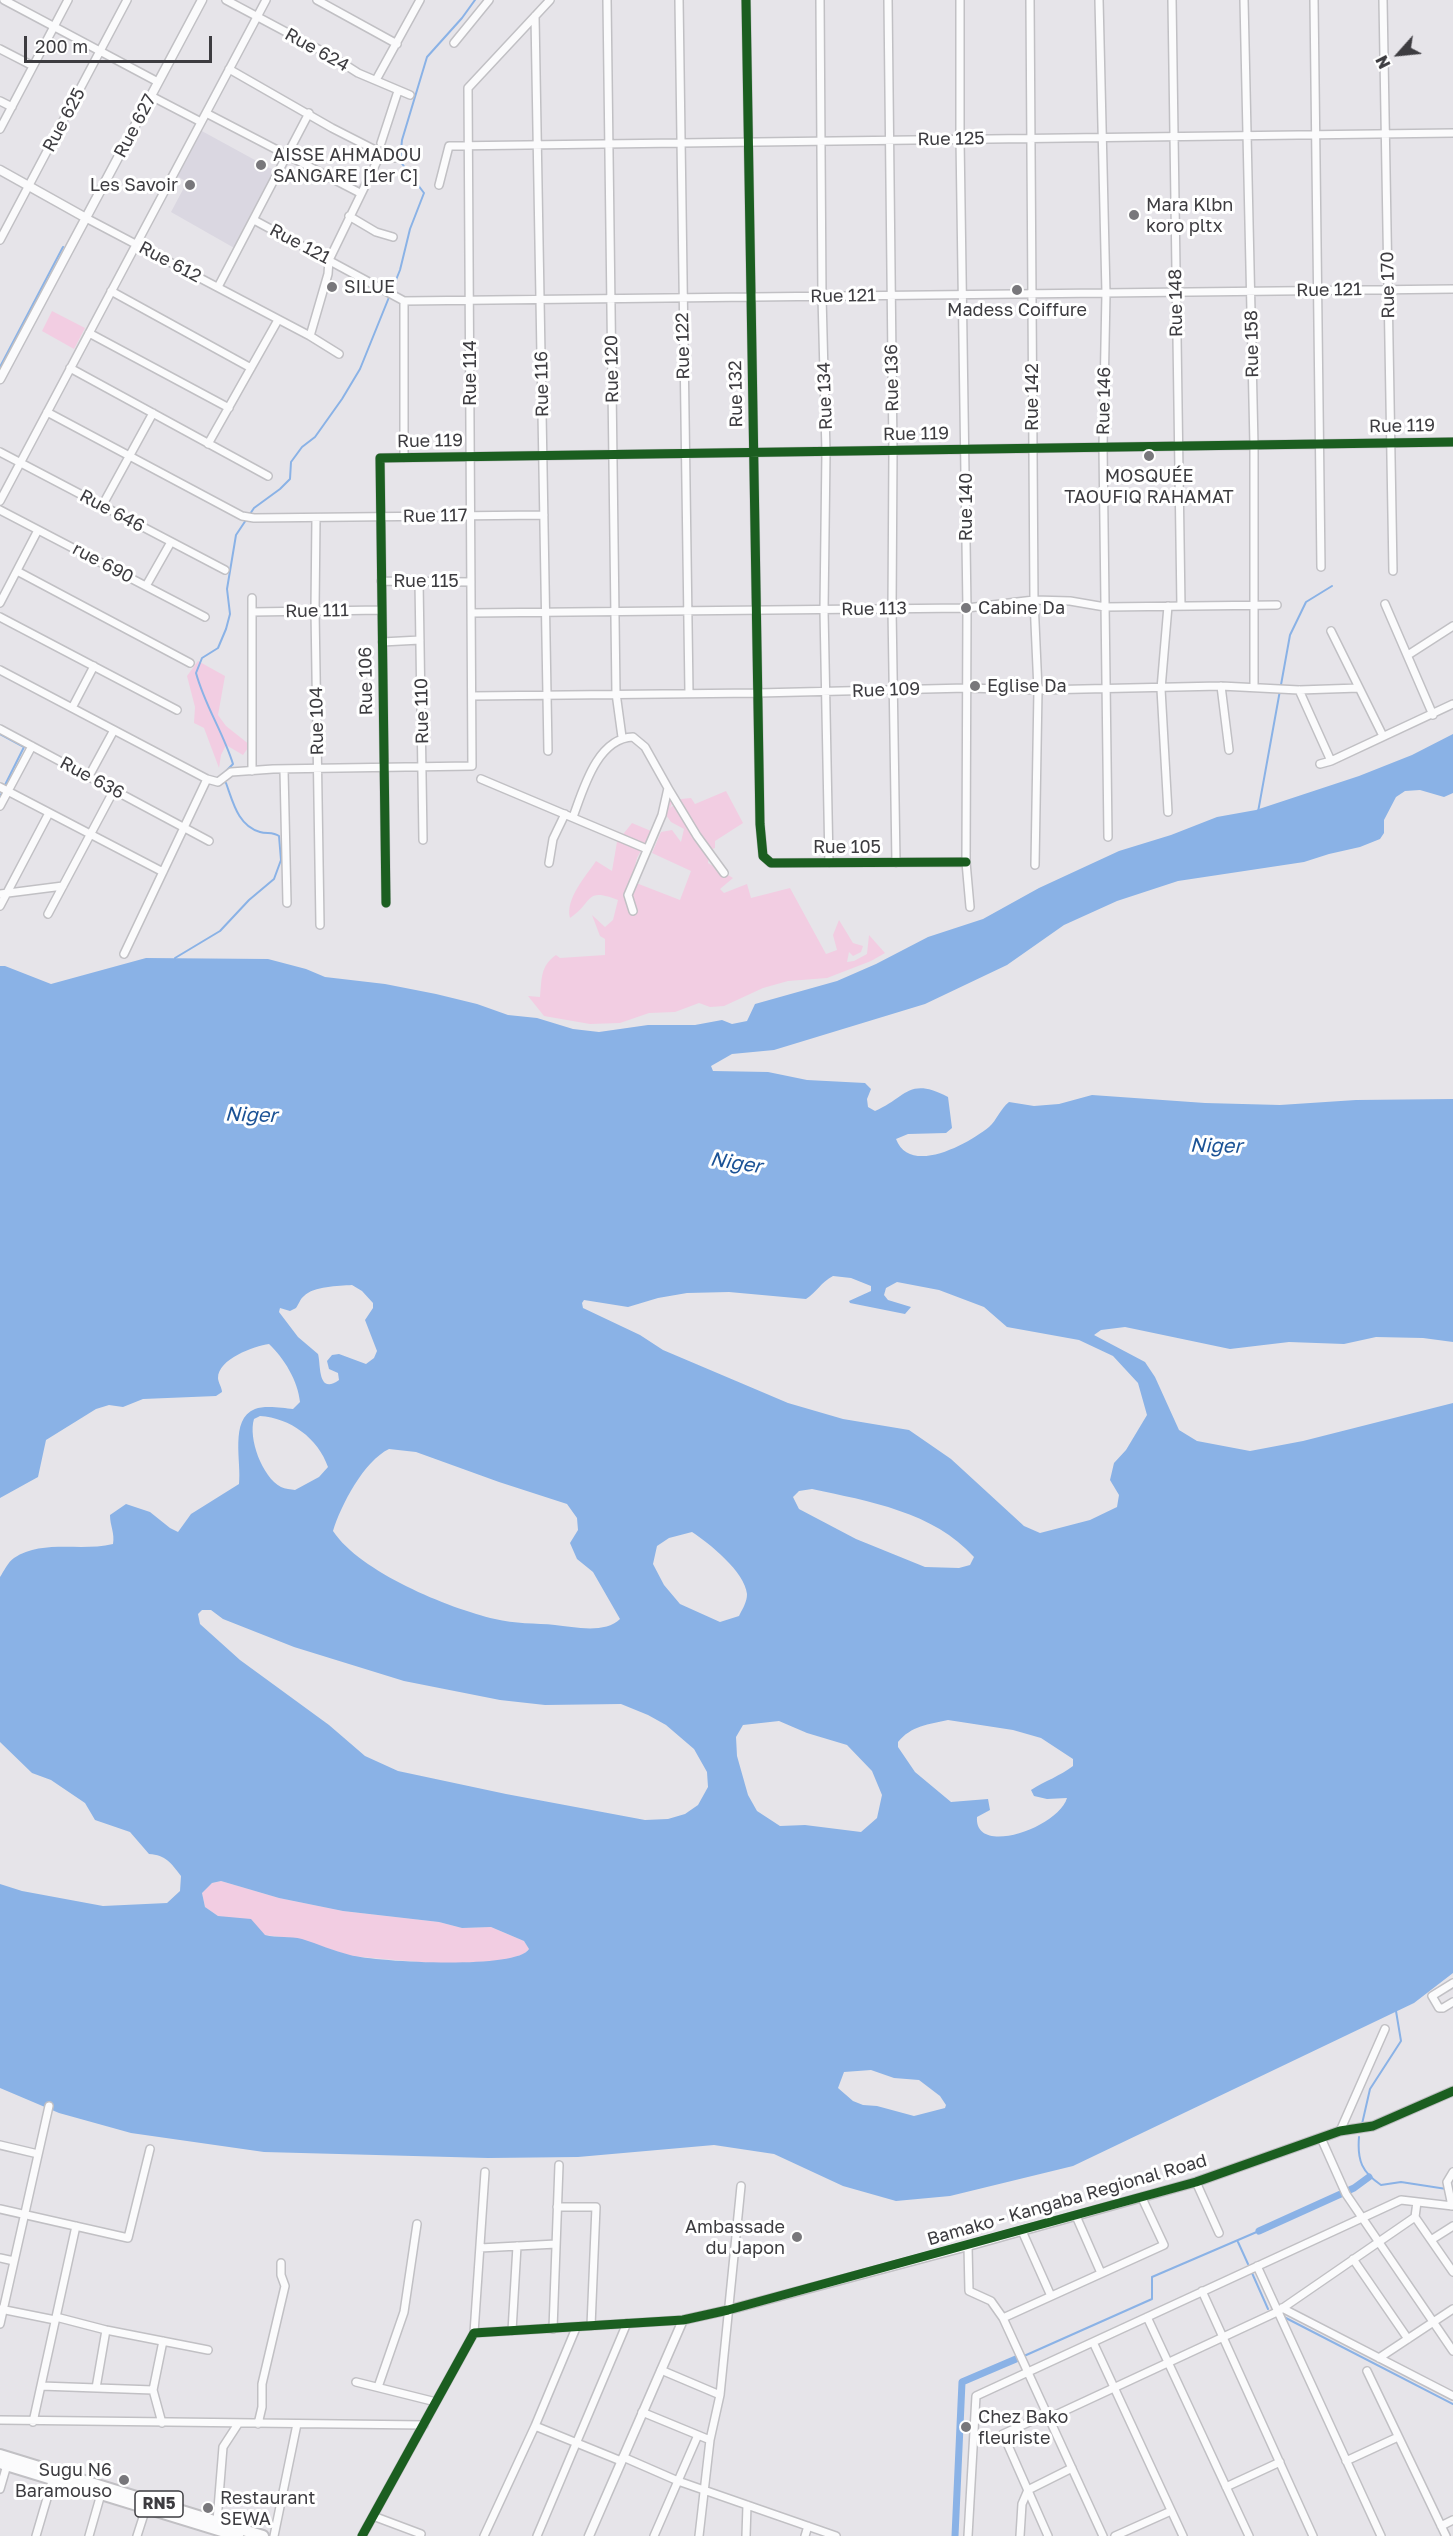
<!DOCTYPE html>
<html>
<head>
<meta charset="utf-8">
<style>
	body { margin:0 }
	#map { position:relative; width:1453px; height:2536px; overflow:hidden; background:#e6e4e9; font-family:"Golos Text",sans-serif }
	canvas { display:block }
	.north { position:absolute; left:1369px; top:24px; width:60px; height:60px; -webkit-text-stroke:4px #fff; paint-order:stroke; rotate:243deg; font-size:16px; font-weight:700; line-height:24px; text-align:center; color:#3d3c40 }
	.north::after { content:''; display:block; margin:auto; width:21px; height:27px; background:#3d3c40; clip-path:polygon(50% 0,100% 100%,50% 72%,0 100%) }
	.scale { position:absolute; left:24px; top:36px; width:188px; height:27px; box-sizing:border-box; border:3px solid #3d3c40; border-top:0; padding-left:8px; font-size:18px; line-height:21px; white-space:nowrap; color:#3d3c40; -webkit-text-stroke:4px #fff; paint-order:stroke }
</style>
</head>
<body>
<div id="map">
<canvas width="1453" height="2536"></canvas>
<div class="north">N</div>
<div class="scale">200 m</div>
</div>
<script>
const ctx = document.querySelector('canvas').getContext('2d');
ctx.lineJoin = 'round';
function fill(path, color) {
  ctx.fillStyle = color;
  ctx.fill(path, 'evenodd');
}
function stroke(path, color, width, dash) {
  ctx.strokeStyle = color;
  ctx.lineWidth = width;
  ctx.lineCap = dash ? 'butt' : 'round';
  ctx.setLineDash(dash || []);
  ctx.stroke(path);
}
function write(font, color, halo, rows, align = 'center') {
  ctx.font = font + ' "Golos Text",sans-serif';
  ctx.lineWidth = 6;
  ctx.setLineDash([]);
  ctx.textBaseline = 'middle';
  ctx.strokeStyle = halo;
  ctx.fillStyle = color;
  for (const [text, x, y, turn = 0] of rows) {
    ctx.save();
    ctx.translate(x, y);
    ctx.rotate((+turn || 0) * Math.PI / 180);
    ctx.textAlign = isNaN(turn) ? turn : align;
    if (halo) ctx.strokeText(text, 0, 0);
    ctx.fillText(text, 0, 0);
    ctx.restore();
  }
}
fill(new Path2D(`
	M 200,130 L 275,171 L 236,249 L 171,212 L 187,182 L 177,176 Z`), '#dad7e1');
fill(new Path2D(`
	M 52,311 L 85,328 L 74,349 L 42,331 Z
	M 198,661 L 225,676 L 218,715 L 226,726 L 250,745 L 243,755 L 226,745 L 221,755 L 219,768 L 204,728 L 194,723 L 195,707 L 187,676 Z
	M 726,791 L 743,823 L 715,841 L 715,848 L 710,850 L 708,863 L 733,878 L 720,889 L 724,893 L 747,884 L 751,898 L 790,888 L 826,954 L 837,950 L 833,935 L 839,920 L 853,943 L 863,946 L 861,952 L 853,956 L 849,952 L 847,962 L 854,961 L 867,954 L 869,935 L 885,953 L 871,961 L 827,978 L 788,981 L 763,988 L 724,1006 L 710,1007 L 699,1003 L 675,1012 L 649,1013 L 620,1023 L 590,1024 L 544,1016 L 528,996 L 540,997 C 542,979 540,966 556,955 L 560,958 L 605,955 L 605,939 L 600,936 L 592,915 L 605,927 L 613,920 L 618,900 C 584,887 594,902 570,918 C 565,899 586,876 596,861 L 612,871 L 617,842 L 632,823 L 651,831 L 637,858 L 631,881 L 680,900 L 691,871 L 652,853 L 661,832 L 672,830 L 681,842 L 684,829 L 671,822 L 661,808 L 667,795 L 674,799 L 670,808 L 681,799 L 691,798 L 695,804 Z
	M 221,1881 L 279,1898 L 343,1911 L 439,1922 L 462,1928 L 491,1927 L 524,1941 L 529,1949 L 524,1954 L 502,1961 L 441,1964 L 351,1956 L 299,1939 L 265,1935 L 231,1918 L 218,1916 L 205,1907 L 202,1893 L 212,1883 Z`), '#f2cde2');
fill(new Path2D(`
	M 1453,734 L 1453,793 L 1444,797 L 1420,790 L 1405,791 L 1396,797 L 1384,820 L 1384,833 L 1380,839 L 1360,847 L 1329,854 L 1304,862 L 1178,881 L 1117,901 L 1064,925 L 1007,965 L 925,1004 L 774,1050 L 732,1054 L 711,1066 L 713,1071 L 768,1072 L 807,1080 L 865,1083 L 871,1089 L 867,1099 L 868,1107 L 875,1111 C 906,1098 908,1076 948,1097 L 952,1128 L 946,1133 L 908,1134 L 896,1139 C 910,1176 968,1144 989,1127 C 997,1120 1000,1109 1009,1102 L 1034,1106 L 1059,1104 L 1092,1095 L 1205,1103 L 1280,1105 L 1356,1100 L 1453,1099 L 1453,1342 L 1423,1338 L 1376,1337 L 1344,1344 L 1289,1342 L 1230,1349 L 1125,1327 L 1101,1330 L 1094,1335 L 1145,1362 L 1155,1377 L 1179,1430 L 1197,1441 L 1250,1451 L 1303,1441 L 1453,1403 L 1453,1973 L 1414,2003 L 1073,2166 L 950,2196 L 896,2201 L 843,2186 L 774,2154 L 714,2145 L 578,2157 L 488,2158 L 264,2152 L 131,2133 L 59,2113 L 0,2088 L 0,1884 L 22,1891 L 103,1906 L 167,1903 L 180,1891 L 181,1876 C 171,1863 166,1855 149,1854 L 130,1832 L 95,1820 L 85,1803 L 51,1780 L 32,1773 L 0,1742 L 0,1577 C 4,1571 8,1562 14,1558 C 43,1539 81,1552 113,1544 C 115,1533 110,1526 110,1515 L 126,1504 L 150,1512 L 170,1528 L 178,1532 L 191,1514 L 239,1484 C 242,1463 229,1419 255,1409 C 265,1405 283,1408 293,1409 L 300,1402 C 298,1381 284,1358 269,1344 C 254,1346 218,1359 218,1378 C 218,1382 222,1388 222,1392 L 216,1396 L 143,1399 L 123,1407 L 109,1405 L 96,1409 L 46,1440 L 38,1477 L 0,1498 L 0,966 L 5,966 L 51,984 L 146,958 L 268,959 L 306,969 L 325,977 L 385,984 L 436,994 L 477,1004 L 508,1015 L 537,1018 L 573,1029 L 599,1032 L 648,1025 L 695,1025 L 722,1020 L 732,1024 L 747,1021 L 755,1004 L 837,981 L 876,964 L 928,937 L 983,919 L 1039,888 L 1119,851 L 1171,835 L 1217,817 L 1256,810 L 1359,776 L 1412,755 ZM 833,1276 L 851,1278 L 871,1286 L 871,1291 L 849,1301 L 850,1303 L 905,1314 L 911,1307 L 888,1300 L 884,1295 L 886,1288 L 897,1282 L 939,1290 L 984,1307 L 1007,1327 L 1079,1340 L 1113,1356 L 1138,1383 L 1147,1415 L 1126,1450 L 1114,1463 L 1110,1480 L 1119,1495 L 1117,1507 L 1090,1520 L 1040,1533 L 1024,1526 L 951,1459 L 909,1430 L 843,1419 L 788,1403 L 663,1350 L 640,1335 L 583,1308 L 582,1303 L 584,1300 L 628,1307 L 658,1298 L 687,1293 L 729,1292 L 806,1299 C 817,1292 821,1282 833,1276 ZM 352,1285 L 362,1291 L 373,1303 L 373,1308 L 365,1320 L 377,1351 L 374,1358 L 366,1364 L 339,1354 L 332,1355 L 327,1361 L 329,1369 L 338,1373 L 339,1380 C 317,1396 321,1363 318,1354 L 298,1337 L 279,1312 L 280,1308 L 290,1311 L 296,1308 C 299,1304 300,1299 304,1296 C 314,1286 338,1286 352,1285 ZM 260,1416 C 290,1418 318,1438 328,1467 L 319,1477 L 295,1490 C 291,1489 285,1489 281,1487 C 262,1477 248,1438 254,1419 ZM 389,1449 L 416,1452 L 499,1482 L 567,1504 L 577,1518 L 578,1530 L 570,1543 L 577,1559 L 593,1572 L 620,1619 C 605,1634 574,1627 555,1625 C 536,1623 514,1624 495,1619 C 448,1608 360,1572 333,1531 C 341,1505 364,1461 389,1449 ZM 812,1489 C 868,1501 934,1512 974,1557 L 970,1565 L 959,1568 L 925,1567 L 856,1539 L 799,1509 L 793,1497 L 799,1491 ZM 692,1532 C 709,1543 745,1572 747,1594 C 747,1602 743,1608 739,1616 L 720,1622 L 680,1604 L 664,1585 L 653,1564 L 657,1546 L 669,1538 ZM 202,1610 L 211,1610 L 223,1619 L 294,1647 L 404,1681 L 500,1700 L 545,1705 L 621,1704 L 648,1715 L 666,1725 L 694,1749 L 707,1772 L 708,1787 L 698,1805 L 685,1814 L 668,1819 L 645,1820 L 506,1794 L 398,1771 L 365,1756 L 329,1725 L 240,1660 L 200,1624 L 198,1614 ZM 948,1720 L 1013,1730 L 1041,1738 L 1073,1759 L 1073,1766 C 1060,1776 1045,1781 1031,1790 L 1034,1796 L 1047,1799 L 1067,1798 C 1058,1828 974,1857 977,1817 L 990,1810 L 988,1799 L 951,1802 L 915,1772 L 898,1747 L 898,1742 C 911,1726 929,1724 948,1720 ZM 779,1721 L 807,1733 L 847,1745 L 872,1771 L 882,1795 L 877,1818 L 861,1832 L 805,1825 L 780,1826 L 757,1811 L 748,1795 L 737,1756 L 736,1737 L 743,1725 ZM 221,1881 L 279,1898 L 343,1911 L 439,1922 L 462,1928 L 491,1927 L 524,1941 L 529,1949 C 517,1970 375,1962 350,1955 C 334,1951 318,1944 302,1939 C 290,1936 277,1938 265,1935 L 251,1919 L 218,1916 L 205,1907 L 202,1893 L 212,1883 ZM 871,2070 L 894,2078 L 919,2080 L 940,2096 L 946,2105 L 945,2108 L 914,2116 L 877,2106 L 863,2105 L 853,2101 L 838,2088 L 844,2072 Z`), '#8ab2e6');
stroke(new Path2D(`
	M 0,367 L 63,247
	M 0,734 L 24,747 L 5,785
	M 222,775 L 233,764 C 223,732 205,706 196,673 L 202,658 L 218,648 L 226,629 L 230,614 L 227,589 L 236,535 L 254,508 L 280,489 L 290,479 L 291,462 L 302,447 L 315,437 L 342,399 L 360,369 L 400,270 L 410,229 L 424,193 L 400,161 L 402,140 L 427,57 L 462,18 L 475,0
	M 0,796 L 2,793
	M 1258,812 L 1290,635 L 1306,602 L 1332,586
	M 175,960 L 175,958 L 220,931 L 249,900 L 274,879 L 281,860 L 279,836 C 273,832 267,834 260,832 C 238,826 233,802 226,783 L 222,780
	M 1362,2124 L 1370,2089 L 1401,2041 L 1396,2011
	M 1359,2137 C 1357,2161 1362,2172 1381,2185 L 1401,2182 L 1453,2190
	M 1238,2242 L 1248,2264
	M 1252,2273 L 1268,2309
	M 1282,2316 L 1453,2404
	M 1024,2356 L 1152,2299 L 1152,2277 L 1259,2231`), '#8ab2e6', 2);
stroke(new Path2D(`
	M 1259,2231 L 1354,2188 L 1369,2177
	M 955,2536 L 962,2382 L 1016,2359`), '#8ab2e6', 7);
const minor = new Path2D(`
	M 4,0 L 158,82
	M 226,0 L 333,57 L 358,73 L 410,95
	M 317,0 L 397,44
	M 607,0 L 616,693 L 622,737
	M 679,0 L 689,692
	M 746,0 L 760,824 L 763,856 L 771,863 L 966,862
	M 820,0 L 822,296 L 826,452 L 824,610 L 829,863
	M 888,0 L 893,451 L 892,609 L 896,863
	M 960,0 L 960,139 L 967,608 L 966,862 L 970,907
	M 1030,0 L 1034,600 L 1038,690 L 1035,865
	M 1099,0 L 1106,293 L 1103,447 L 1108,837
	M 1172,0 L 1181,606
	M 1244,0 L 1254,445 L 1254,687
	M 1314,0 L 1321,567
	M 1383,0 L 1393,571
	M 535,16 L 548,751
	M 454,43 L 489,0
	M 0,49 L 33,66
	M 229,69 L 332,128 L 381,153 L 395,158
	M 376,80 L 420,0
	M 151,96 L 201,122
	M 0,101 L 12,107
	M 206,113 L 360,193
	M 0,129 L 68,0
	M 381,143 L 398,91
	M 439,185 L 449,146 L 1453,133
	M 349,216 L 376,232 L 393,237
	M 86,218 L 310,336 L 339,354
	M 254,220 L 404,301 L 1453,289
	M 0,240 L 127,0
	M 218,287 L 309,113
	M 111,291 L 251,368
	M 89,333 L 229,408
	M 310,336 L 328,274 L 329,260 L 381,153
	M 70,368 L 268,476
	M 47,412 L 242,516 L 254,518 L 544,515
	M 208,444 L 278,320
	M 0,452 L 225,570
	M 404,458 L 404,301
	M 0,501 L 266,0
	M 102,506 L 153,413
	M 0,510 L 205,617
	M 316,518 L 315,610 L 320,925
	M 17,571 L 190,663
	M 381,581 L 471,582
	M 419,581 L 423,840
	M 146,586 L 171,542
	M 0,603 L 38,530
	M 1385,604 L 1433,715
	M 1168,606 L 1161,689 L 1168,812
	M 252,612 L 382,610
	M 471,613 L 967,608 L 1034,600 L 1070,601 L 1105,607 L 1277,605
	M 0,617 L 177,710
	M 1331,631 L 1383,736
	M 382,642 L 420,640
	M 1408,655 L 1453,626
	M 0,670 L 207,779 L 218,782 L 231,772 L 273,769 L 472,766 L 468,88 L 550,0
	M 1221,686 L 1229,750
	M 1299,690 L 1331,761 L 1453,704
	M 472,696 L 758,693 L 967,688 L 1038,690 L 1221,686 L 1299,690 L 1359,688
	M 72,708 L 94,666
	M 0,729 L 209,841
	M 1320,764 L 1331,761
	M 284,770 L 287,903
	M 252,771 L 252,598
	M 89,776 L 114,730
	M 481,779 L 647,849
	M 0,787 L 163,872
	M 668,788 L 697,836 L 724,873
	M 0,806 L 32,746
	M 573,817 C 583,790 597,738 633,737 L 645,747 L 668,788 L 662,815 L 628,895 L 633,911
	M 549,863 L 553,839 L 565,814
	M 0,894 L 63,886
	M 386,903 L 380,458 L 1453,442
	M 0,906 L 49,813
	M 48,914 L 114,790
	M 124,954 L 207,779
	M 1453,1983 L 1432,1996 L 1439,2008 L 1443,2008 L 1453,2002
	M 1340,2131 L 1385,2029
	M 1321,2138 L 1346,2194 L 1453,2351
	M 0,2145 L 38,2154
	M 1196,2182 L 1219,2233
	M 1417,2202 L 1415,2217 L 1453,2272
	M 1452,2206 L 1447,2182 L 1453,2172
	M 557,2207 L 596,2207 L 591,2326
	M 0,2209 L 128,2238 L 150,2149
	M 1076,2216 L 1101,2273
	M 1022,2231 L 1051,2296
	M 1431,2240 L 1453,2226
	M 968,2246 L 969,2291 L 991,2301 L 1003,2318 L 1103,2536
	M 480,2248 L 556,2244
	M 0,2258 L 14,2261
	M 1353,2259 L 1408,2339
	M 1257,2266 L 1381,2536
	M 1202,2291 L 1313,2536
	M 1282,2308 L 1453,2396
	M 0,2309 L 55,2320
	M 56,2317 L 106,2330 L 208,2350
	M 1147,2317 L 1249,2536
	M 1003,2318 L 1164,2245 L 1142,2198
	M 0,2324 L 49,2106
	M 553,2329 L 559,2165
	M 512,2331 L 517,2246
	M 474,2333 L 485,2172
	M 1093,2342 L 1183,2536
	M 1379,2358 L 1453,2309
	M 661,2370 L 720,2395
	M 1367,2371 L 1446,2536
	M 356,2382 L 436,2402
	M 41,2386 L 153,2390
	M 378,2387 L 404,2312 L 417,2224
	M 96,2388 L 106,2330
	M 642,2412 L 710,2440
	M 1047,2414 L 1003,2434 L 1048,2536
	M 1049,2418 L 1277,2312 L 1415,2217
	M 0,2420 L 424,2425
	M 33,2422 L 76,2226
	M 162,2423 L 153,2390 L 163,2341
	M 258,2424 L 262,2407 L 262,2384 L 285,2286 L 281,2275 L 281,2263
	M 535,2426 L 621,2461
	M 623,2457 L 678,2481 L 836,2536
	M 1346,2461 L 1398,2437
	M 1226,2487 L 1280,2462
	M 0,2489 L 7,2465
	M 373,2516 L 421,2534
	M 217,2521 L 223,2447 L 238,2424
	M 1441,2526 L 1453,2520
	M 36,2536 L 53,2478
	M 89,2536 L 101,2494
	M 137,2536 L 146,2508
	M 274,2536 L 297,2424
	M 362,2536 L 474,2333 L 683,2320
	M 484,2536 L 535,2426 L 576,2328
	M 537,2536 L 627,2323
	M 654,2536 L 698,2435
	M 699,2536 L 710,2440 L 720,2395 L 741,2186
	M 746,2536 L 747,2505
	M 805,2536 L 808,2526
	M 968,2536 L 976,2396 L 1401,2200 L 1453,2206
	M 1020,2536 L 1022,2504 L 1028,2490 L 1072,2468
	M 1115,2536 L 1171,2511`);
const tertiary = new Path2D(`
	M 0,170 L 86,218
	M 0,379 L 202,0
	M 589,2536 L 683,2320 L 728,2310 L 968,2246 L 1196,2182 L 1340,2131 L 1373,2126 L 1453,2091`);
const trunk = new Path2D(`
	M 0,2455 L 263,2536
	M 3,2464 L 238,2536`);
stroke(minor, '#c1c0c4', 10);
stroke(tertiary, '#c1c0c4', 11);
stroke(trunk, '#c1c0c4', 14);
stroke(minor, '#fbfbfc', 7);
stroke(tertiary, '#fbfbfc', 8);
stroke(trunk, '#fbfbfc', 10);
stroke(new Path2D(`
	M 746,0 L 760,824 L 763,856 L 771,863 L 966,862
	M 386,903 L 380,458 L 1453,442
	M 362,2536 L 474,2333 L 683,2320 L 728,2310 L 1196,2182 L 1340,2131 L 1373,2126 L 1453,2091`), '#1b5e20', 9);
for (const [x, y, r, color] of [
	[261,165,6,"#78777b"],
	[190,185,6,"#78777b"],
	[1134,215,6,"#78777b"],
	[332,287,6,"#78777b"],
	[1017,290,6,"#78777b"],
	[1149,456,6,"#78777b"],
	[966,608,6,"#78777b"],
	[975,686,6,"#78777b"],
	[797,2237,6,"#78777b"],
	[966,2427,6,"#78777b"],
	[124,2480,6,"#78777b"],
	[208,2508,6,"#78777b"]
]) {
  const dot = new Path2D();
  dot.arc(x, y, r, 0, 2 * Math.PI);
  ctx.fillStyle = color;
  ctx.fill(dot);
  stroke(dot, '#fff', 2);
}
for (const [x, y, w] of [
	[159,2504,48]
]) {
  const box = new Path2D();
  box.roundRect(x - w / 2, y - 13, w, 26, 4.5);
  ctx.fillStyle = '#fff';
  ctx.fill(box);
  stroke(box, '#3d3c40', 1.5);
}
write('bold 16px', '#3d3c40', null, [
	["RN5",159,2504]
]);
write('18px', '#3d3c40', '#fff', [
	["Rue 624",317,50,29],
	["Rue 625",64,120,-62],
	["Rue 627",135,126,-62],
	["Rue 125",951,139,-1],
	["Rue 121",300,244,28],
	["Rue 612",170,262,28],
	["Rue 170",1388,285,-91],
	["Rue 121",1329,290,-1],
	["Rue 121",843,296,-1],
	["Rue 148",1176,303,-91],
	["Rue 158",1252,344,-91],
	["Rue 122",683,346,-91],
	["Rue 120",612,369,-91],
	["Rue 114",470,373,-90],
	["Rue 136",892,378,-91],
	["Rue 116",542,384,-91],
	["Rue 132",736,394,-91],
	["Rue 134",825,396,-92],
	["Rue 142",1032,397,-90],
	["Rue 146",1104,401,-89],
	["Rue 119",1402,426,-1],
	["Rue 119",916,434,-1],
	["Rue 119",430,441,-1],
	["Rue 140",966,507,-90],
	["Rue 646",112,511,28],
	["Rue 117",435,516,-1],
	["rue 690",103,563,28],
	["Rue 115",426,581],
	["Rue 113",874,609,-1],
	["Rue 111",317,611,-1],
	["Rue 106",366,681,-91],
	["Rue 109",886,690,-2],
	["Rue 110",422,711,-91],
	["Rue 104",317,721,-91],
	["Rue 636",92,778,28],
	["Rue 105",847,847],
	["Bamako - Kangaba Regional Road",1067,2200,-16]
]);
write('18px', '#3d3c40', '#fff', [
	["AISSE AHMADOU",273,155],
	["SANGARE [1er C]",273,176],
	["Les Savoir",178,185,"right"],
	["Mara Klbn",1146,205],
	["koro pltx",1146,226],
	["SILUE",344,287],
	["Madess Coiffure",1017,310,"center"],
	["MOSQUÉE",1149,476,"center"],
	["TAOUFIQ RAHAMAT",1149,497,"center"],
	["Cabine Da",978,608],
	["Eglise Da",987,686],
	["Ambassade",785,2227,"right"],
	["du Japon",785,2248,"right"],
	["Chez Bako",978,2417],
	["fleuriste",978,2438],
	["Sugu N6",112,2470,"right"],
	["Baramouso",112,2491,"right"],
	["Restaurant",220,2498],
	["SEWA",220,2519]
], 'left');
write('italic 20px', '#1c5396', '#fff', [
	["Niger",251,1115,2],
	["Niger",1216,1146,1],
	["Niger",736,1163,9]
]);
</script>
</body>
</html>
